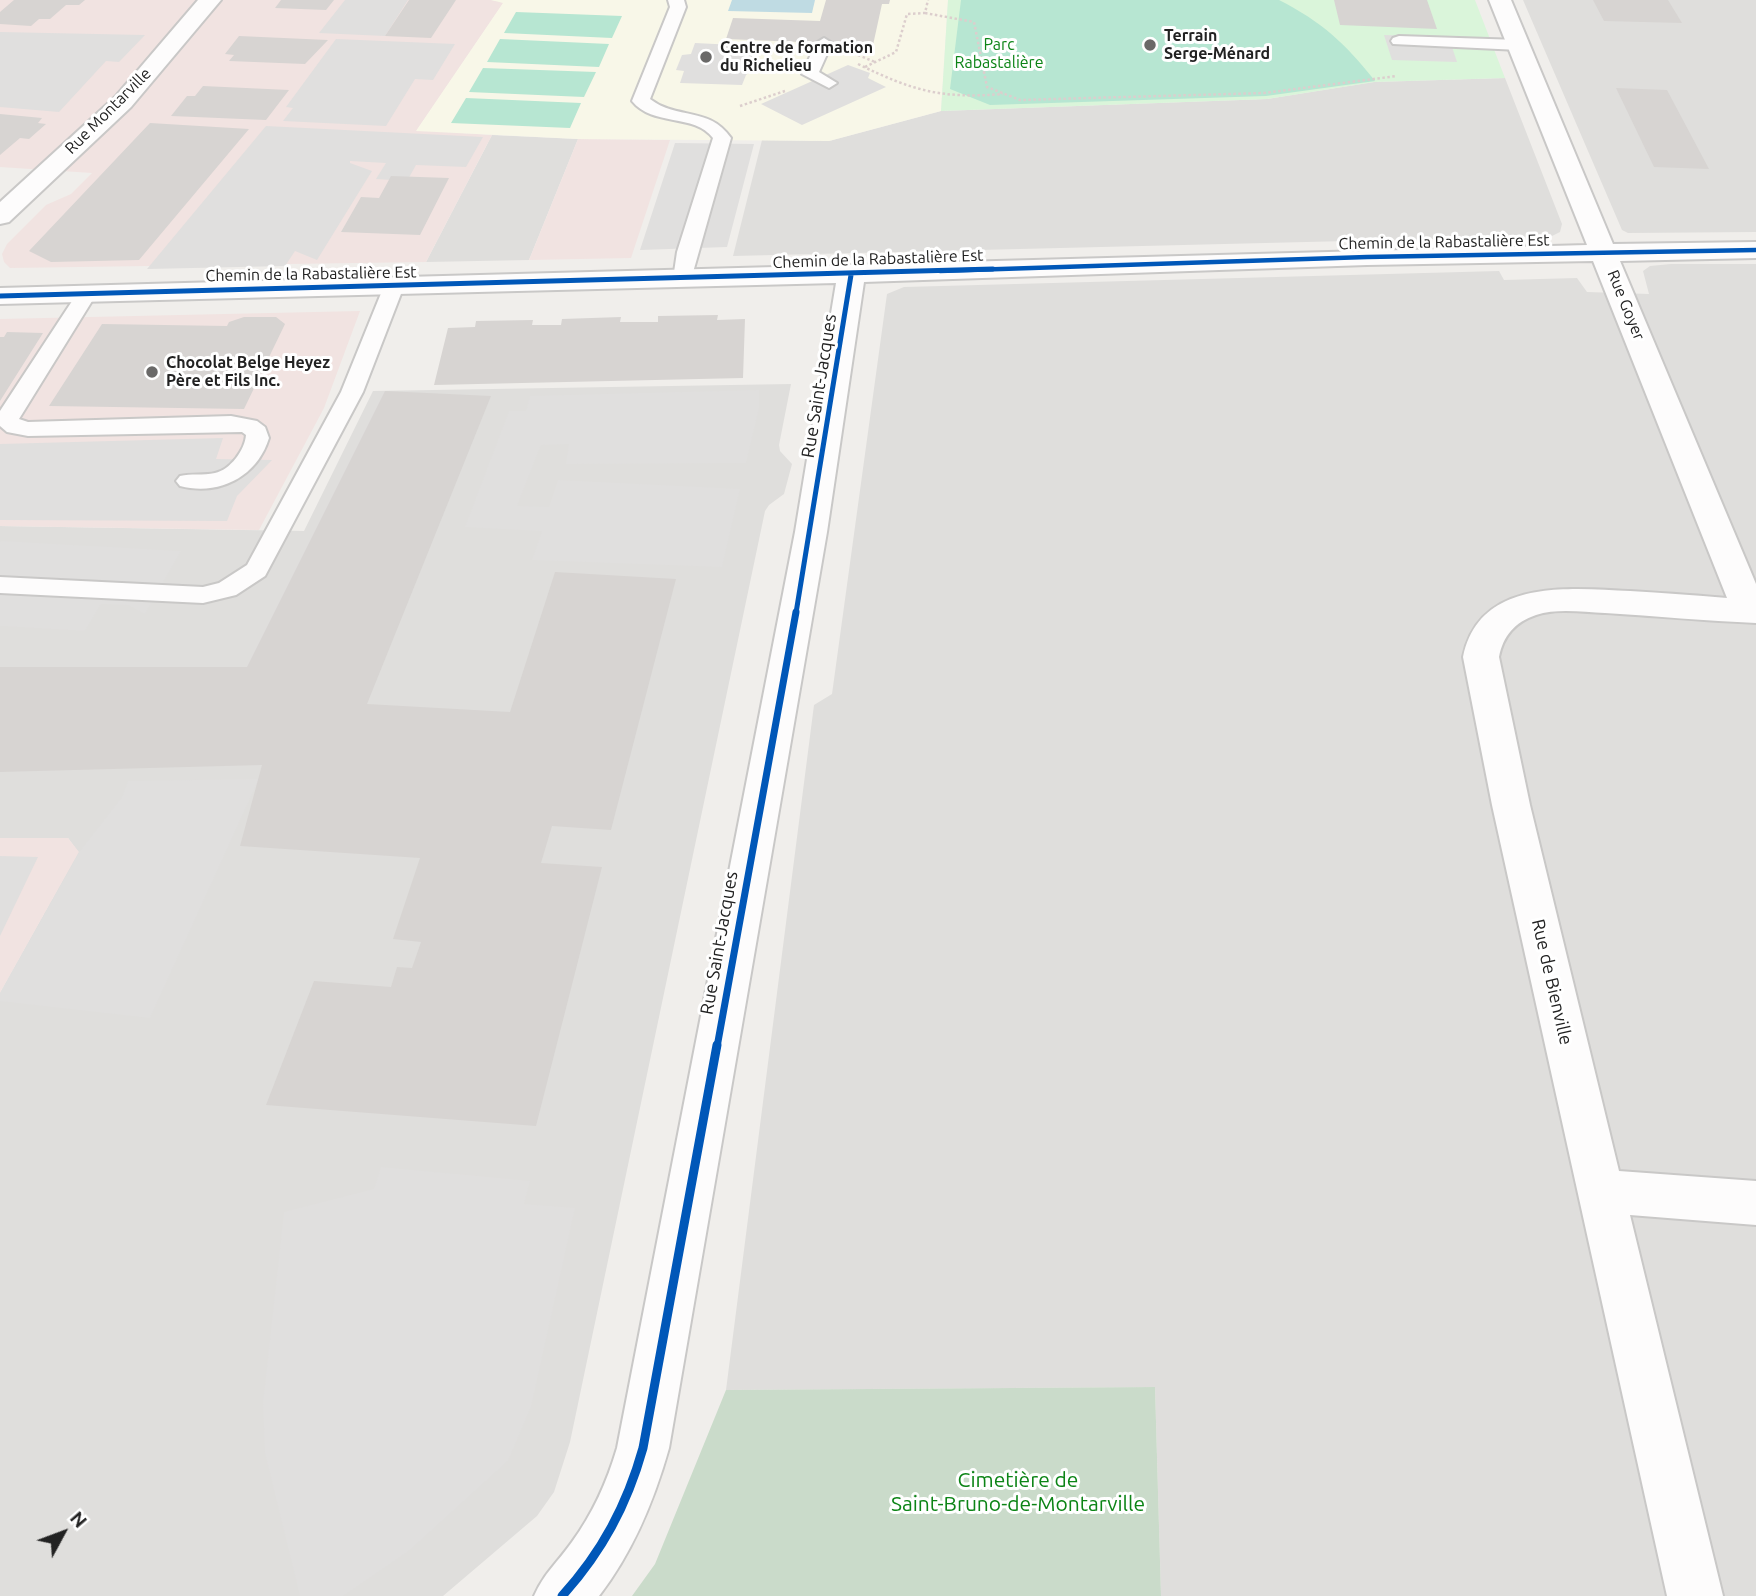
<!DOCTYPE html>
<html>
<head>
<meta charset="utf-8">
<style>
	body { margin:0 }
	#map { position:relative; width:1756px; height:1596px; overflow:hidden; background:#f0eeeb; font-family:Ubuntu,sans-serif }
	canvas { display:block }
	.north { position:absolute; left:28px; top:1498px; width:70px; height:70px; -webkit-text-stroke:5px #fff; paint-order:stroke; rotate:49deg; font-size:19px; font-weight:700; line-height:28px; text-align:center; color:#222 }
	.north::after { content:''; display:block; margin:auto; width:24px; height:32px; background:#222; clip-path:polygon(50% 0,100% 100%,50% 72%,0 100%) }
</style>
</head>
<body>
<div id="map">
<canvas width="1756" height="1596"></canvas>
<div class="north">N</div>
</div>
<script>
const ctx = document.querySelector('canvas').getContext('2d');
ctx.lineJoin = 'round';
function fill(path, color) {
  ctx.fillStyle = color;
  ctx.fill(path, 'evenodd');
}
function stroke(path, color, width, dash) {
  ctx.strokeStyle = color;
  ctx.lineWidth = width;
  ctx.lineCap = dash ? 'butt' : 'round';
  ctx.setLineDash(dash || []);
  ctx.stroke(path);
}
function write(font, color, halo, rows, align = 'center') {
  ctx.font = font + ' Ubuntu,sans-serif';
  ctx.lineWidth = 6;
  ctx.setLineDash([]);
  ctx.textBaseline = 'middle';
  ctx.strokeStyle = halo;
  ctx.fillStyle = color;
  for (const [text, x, y, turn = 0] of rows) {
    ctx.save();
    ctx.translate(x, y);
    ctx.rotate((+turn || 0) * Math.PI / 180);
    ctx.textAlign = isNaN(turn) ? turn : align;
    if (halo) ctx.strokeText(text, 0, 0);
    ctx.fillText(text, 0, 0);
    ctx.restore();
  }
}
fill(new Path2D(`
	M 1523,0 L 1756,0 L 1756,232 L 1628,233 L 1622,230 Z
	M 1505,78 L 1562,224 L 1560,232 L 1552,236 L 733,256 L 762,140 L 829,141 L 941,111 L 1267,99 L 1374,82 Z
	M 492,135 L 578,139 L 529,260 L 426,262 Z
	M 1671,264 L 1756,264 L 1756,1596 L 1161,1596 L 1155,1387 L 726,1390 L 814,705 L 832,694 L 887,294 L 904,287 L 1499,271 L 1504,280 L 1577,278 L 1587,292 L 1649,294 L 1643,271 L 1650,266 Z
	M 791,384 L 779,445 L 780,451 L 792,464 L 784,494 L 769,505 L 765,511 L 570,1442 L 554,1492 L 537,1516 L 443,1596 L 0,1596 L 0,993 L 78,852 L 68,838 L 0,838 L 0,526 L 304,531 L 373,391 Z`), '#dfdedc');
fill(new Path2D(`
	M 0,0 L 491,0 L 504,2 L 417,130 L 492,135 L 426,262 L 10,268 L 4,262 L 2,254 L 7,244 L 46,205 L 71,194 L 92,173 L 0,167 Z
	M 578,139 L 670,140 L 631,258 L 529,260 Z
	M 360,311 L 324,408 L 259,530 L 0,526 L 0,319 Z
	M 0,838 L 68,838 L 79,852 L 0,993 Z`), '#f1e3e1');
fill(new Path2D(`
	M 491,0 L 948,0 L 941,111 L 829,141 L 578,139 L 416,131 L 503,3 Z`), '#f8f7e8');
fill(new Path2D(`
	M 1155,1387 L 1161,1596 L 632,1596 L 655,1564 L 726,1390 Z`), '#cadbca');
fill(new Path2D(`
	M 948,0 L 1475,0 L 1505,78 L 1374,82 L 1267,99 L 941,111 Z`), '#daf5da');
fill(new Path2D(`
	M 961,0 L 1279,0 C 1322,22 1345,43 1375,81 L 1266,96 L 990,105 L 950,89 Z
	M 516,12 L 622,16 L 612,38 L 504,33 Z
	M 500,39 L 609,44 L 599,67 L 487,62 Z
	M 483,68 L 596,72 L 584,97 L 469,92 Z
	M 466,98 L 581,103 L 570,128 L 451,123 Z`), '#b7e6d2');
fill(new Path2D(`
	M 345,0 L 408,0 L 385,36 L 319,33 Z
	M 0,32 L 145,35 L 119,62 L 106,61 L 59,112 L 0,107 Z
	M 1384,35 L 1487,38 L 1492,49 L 1452,47 L 1457,62 L 1392,60 Z
	M 336,39 L 455,44 L 433,80 L 415,79 L 386,126 L 283,121 L 293,108 L 286,107 Z
	M 695,43 L 755,46 L 752,57 L 758,65 L 746,75 L 742,85 L 680,83 L 684,71 L 676,70 L 682,55 L 691,54 Z
	M 848,65 L 870,73 L 868,78 L 886,87 L 802,125 L 761,104 Z
	M 266,126 L 483,137 L 466,167 L 416,165 L 407,181 L 376,179 L 386,163 L 350,161 L 350,163 L 372,171 L 317,260 L 295,251 L 285,266 L 147,269 Z
	M 675,143 L 754,144 L 727,247 L 640,250 Z
	M 759,390 L 759,408 L 746,463 L 566,464 L 569,444 L 541,445 L 517,506 L 549,507 L 558,480 L 740,489 L 722,567 L 532,560 L 542,531 L 465,527 L 509,411 L 526,411 L 530,396 Z
	M 223,438 L 216,459 L 272,460 L 237,496 L 227,521 L 0,520 L 0,444 Z
	M 0,541 L 181,551 L 145,614 L 128,605 L 101,604 L 85,631 L 0,626 Z
	M 259,779 L 150,1018 L 0,1001 L 0,993 L 79,852 L 122,797 L 128,781 Z
	M 0,856 L 38,857 L 0,936 Z
	M 381,1167 L 530,1181 L 524,1204 L 575,1208 L 531,1407 L 508,1461 L 410,1550 L 343,1596 L 300,1596 L 265,1453 L 263,1403 L 284,1212 L 374,1189 Z`), '#e0dfde');
fill(new Path2D(`
	M 732,0 L 815,0 L 812,13 L 728,11 Z`), '#bfdbe3');
fill(new Path2D(`
	M 14,0 L 85,0 L 79,5 L 66,5 L 50,19 L 39,19 L 31,26 L 0,24 L 0,12 Z
	M 281,0 L 334,0 L 326,10 L 275,8 Z
	M 409,0 L 456,0 L 431,38 L 385,36 Z
	M 826,0 L 890,0 L 889,4 L 882,4 L 873,45 L 726,39 L 733,18 L 820,21 Z
	M 1334,0 L 1427,0 L 1437,29 L 1340,25 Z
	M 1593,0 L 1668,0 L 1682,23 L 1604,21 Z
	M 239,36 L 328,40 L 305,64 L 229,61 L 234,55 L 225,54 Z
	M 203,86 L 289,90 L 266,120 L 171,116 L 187,96 L 195,96 Z
	M 1616,88 L 1667,90 L 1709,169 L 1654,167 Z
	M 0,114 L 42,118 L 38,123 L 46,124 L 29,139 L 20,138 L 0,155 Z
	M 150,123 L 249,129 L 139,260 L 51,262 L 29,251 Z
	M 391,176 L 449,178 L 420,235 L 341,232 L 361,197 L 379,198 Z
	M 718,315 L 717,320 L 745,319 L 743,378 L 434,385 L 448,328 L 475,327 L 476,321 L 533,320 L 532,325 L 561,325 L 562,319 L 621,317 L 620,322 L 658,322 L 658,316 Z
	M 244,317 L 276,317 L 285,324 L 244,409 L 49,406 L 102,324 L 227,326 L 229,322 Z
	M 7,332 L 43,333 L 0,401 L 0,337 L 4,337 Z
	M 385,391 L 491,396 L 367,704 L 510,712 L 555,572 L 676,579 L 611,830 L 552,826 L 541,863 L 602,867 L 536,1126 L 266,1105 L 314,981 L 391,987 L 397,967 L 412,968 L 421,942 L 393,939 L 420,858 L 240,846 L 262,765 L 0,772 L 0,667 L 247,667 Z`), '#d7d4d2');
const service = new Path2D(`
	M 668,0 L 684,0 L 686,7 L 650,99 C 677,120 709,106 731,138 L 690,283 L 676,283 L 673,279 L 677,252 L 713,138 C 694,113 653,127 632,101 L 670,7 Z
	M 1399,36 L 1519,40 L 1527,45 L 1519,50 L 1393,44 L 1391,41 L 1393,38 Z
	M 824,38 L 832,43 L 819,72 L 837,83 L 829,88 L 802,74 L 816,43 Z
	M 394,280 L 401,282 L 404,286 L 363,392 L 265,576 L 236,595 L 203,603 L 0,593 L 0,577 L 203,587 L 219,583 L 247,565 L 341,392 L 384,286 L 387,282 Z
	M 87,287 L 94,289 L 97,293 L 19,419 L 28,422 L 231,416 L 257,421 L 265,427 L 269,438 C 257,477 219,496 180,486 L 176,481 L 180,476 C 191,473 203,476 215,473 C 230,470 245,450 246,435 L 242,432 L 28,436 L 7,432 L 0,426 L 0,411 L 80,289 Z`);
const minor = new Path2D(`
	M 1489,0 L 1511,0 L 1613,244 L 1756,242 L 1756,258 L 1620,261 L 1756,584 L 1756,623 C 1706,621 1656,616 1605,613 C 1583,612 1557,608 1536,615 C 1515,622 1503,636 1499,657 L 1530,805 L 1619,1171 L 1756,1181 L 1756,1225 L 1630,1215 L 1723,1596 L 1667,1596 L 1492,805 L 1463,657 C 1479,578 1569,588 1630,591 C 1663,593 1695,595 1727,598 L 1593,261 L 1367,265 L 864,282 L 827,532 L 669,1448 C 654,1501 633,1552 599,1596 L 534,1596 C 544,1573 558,1562 572,1542 C 593,1513 607,1482 617,1448 L 795,532 L 836,283 L 0,304 L 0,288 L 1587,245 Z`);
const tertiary = new Path2D(`
	M 198,0 L 221,0 L 131,107 L 9,222 L 0,224 L 0,202 L 115,97 Z`);
stroke(service, '#c9c8c7', 4);
stroke(minor, '#c9c8c7', 4);
stroke(tertiary, '#c9c8c7', 4);
stroke(new Path2D(`
	M 925,13 L 974,22 L 987,87 L 1020,100 L 1264,93 L 1397,76
	M 858,55 L 875,62
	M 858,64 C 913,91 942,99 1003,94
	M 865,67 L 896,52 L 907,14 L 925,13 L 928,0
	M 740,106 L 785,91`), '#dccecd', 2.5, [2.5, 2.5]);
fill(service, '#fdfcfc');
fill(minor, '#fdfcfc');
fill(tertiary, '#fdfcfc');
stroke(new Path2D(`
	M 940,271 L 1367,257 L 1756,250`), '#0057b8', 4.5);
stroke(new Path2D(`
	M 0,296 L 993,269
	M 796,613 L 851,275`), '#0057b8', 5);
stroke(new Path2D(`
	M 717,1047 L 796,612`), '#0057b8', 7);
stroke(new Path2D(`
	M 562,1596 C 602,1552 627,1505 643,1448 L 717,1045`), '#0057b8', 9);
for (const [x, y, r, color] of [
	[1150,45,7,"#6a6968"],
	[706,57,7,"#6a6968"],
	[152,372,7,"#6a6968"]
]) {
  const dot = new Path2D();
  dot.arc(x, y, r, 0, 2 * Math.PI);
  ctx.fillStyle = color;
  ctx.fill(dot);
  stroke(dot, '#fff', 2.5);
}
write('bold 16px', '#222', '#fff', [
	["Terrain",1164,36],
	["Serge-Ménard",1164,54],
	["Centre de formation",720,48],
	["du Richelieu",720,66],
	["Chocolat Belge Heyez",166,363],
	["Père et Fils Inc.",166,381]
], 'left');
write('16px', '#0c8416', '#fff', [
	["Parc",999,45],
	["Rabastalière",999,63]
]);
write('16px', '#222', '#fff', [
	["Rue Montarville",108,111,-45],
	["Chemin de la Rabastalière Est",1444,242,-1],
	["Chemin de la Rabastalière Est",878,259,-2],
	["Chemin de la Rabastalière Est",311,274,-1],
	["Rue Goyer",1626,305,68]
]);
write('18px', '#222', '#fff', [
	["Rue Saint-Jacques",819,386,-81],
	["Rue Saint-Jacques",719,943,-80],
	["Rue de Bienville",1552,982,77]
]);
write('21px', '#0c8416', '#fff', [
	["Cimetière de",1018,1480],
	["Saint-Bruno-de-Montarville",1018,1504]
]);
</script>
</body>
</html>
